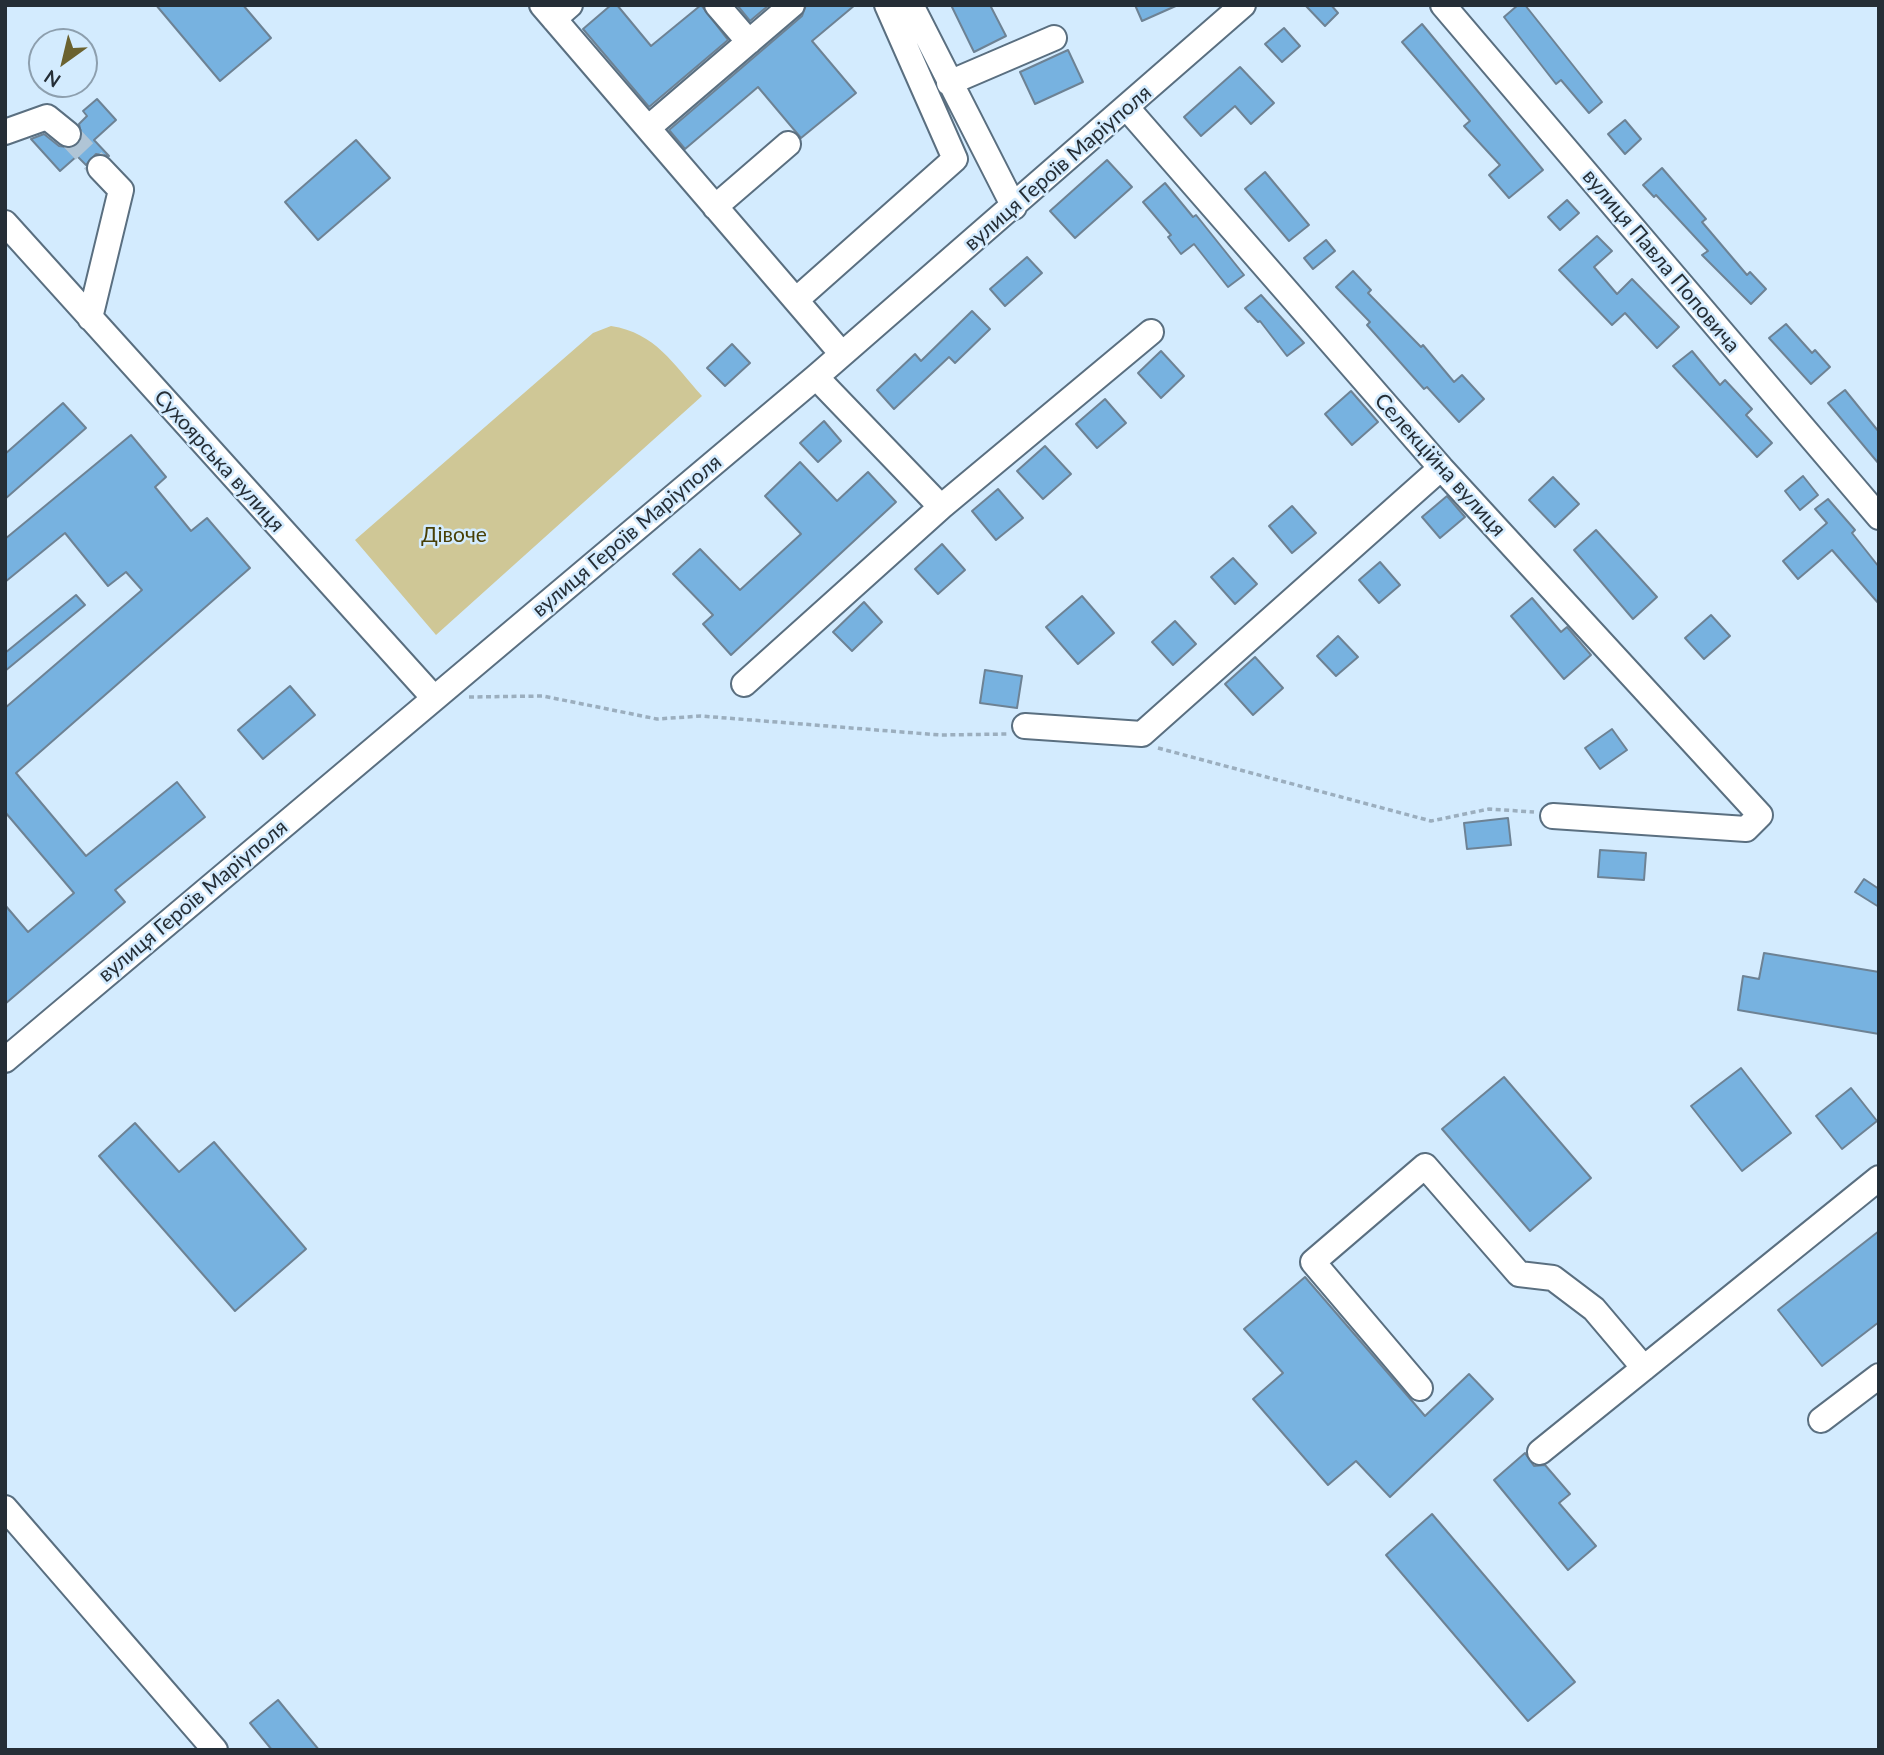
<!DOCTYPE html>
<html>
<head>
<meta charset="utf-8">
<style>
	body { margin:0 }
	#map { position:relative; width:1884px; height:1755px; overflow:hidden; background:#d3ebfe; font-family:Lato,sans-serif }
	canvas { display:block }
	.frame { position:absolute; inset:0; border:7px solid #252e36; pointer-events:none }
	.north { position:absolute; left:28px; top:28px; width:70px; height:70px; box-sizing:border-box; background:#d3ebfe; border:2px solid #8d9fae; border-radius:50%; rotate:214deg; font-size:19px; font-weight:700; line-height:28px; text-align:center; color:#252e36 }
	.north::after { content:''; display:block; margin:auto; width:24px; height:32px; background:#6b622f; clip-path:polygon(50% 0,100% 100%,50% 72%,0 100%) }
</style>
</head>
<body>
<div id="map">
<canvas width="1884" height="1755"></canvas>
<div class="frame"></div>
<div class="north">N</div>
</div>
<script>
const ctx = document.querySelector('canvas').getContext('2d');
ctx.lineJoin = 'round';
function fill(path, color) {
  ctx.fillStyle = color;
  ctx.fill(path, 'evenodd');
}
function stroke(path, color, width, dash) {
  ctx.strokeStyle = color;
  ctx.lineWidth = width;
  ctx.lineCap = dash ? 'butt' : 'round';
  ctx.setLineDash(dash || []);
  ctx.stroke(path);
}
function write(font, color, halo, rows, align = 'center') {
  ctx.font = font + ' Lato,sans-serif';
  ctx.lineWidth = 5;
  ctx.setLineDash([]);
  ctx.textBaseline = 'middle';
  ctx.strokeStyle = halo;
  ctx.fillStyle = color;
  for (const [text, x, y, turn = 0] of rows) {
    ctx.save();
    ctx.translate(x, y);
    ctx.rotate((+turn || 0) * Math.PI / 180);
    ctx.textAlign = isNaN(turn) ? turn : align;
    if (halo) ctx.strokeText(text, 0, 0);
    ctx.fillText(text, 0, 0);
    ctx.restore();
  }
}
fill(new Path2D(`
	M 611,326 C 656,333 673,364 702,396 L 436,635 L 355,540 L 593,333 Z`), '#cfc796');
const building = new Path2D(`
	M 156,5 L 243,5 L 271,38 L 220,81 Z
	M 611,5 L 617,5 L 651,46 L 701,5 L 728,40 L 649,107 L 583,29 Z
	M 737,5 L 769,5 L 750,21 Z
	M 806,5 L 855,5 L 812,41 L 856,93 L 801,138 L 758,87 L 685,149 L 669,130 L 802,16 Z
	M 951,5 L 990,5 L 1006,36 L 974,52 Z
	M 1135,5 L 1178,5 L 1142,21 Z
	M 1305,5 L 1331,5 L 1338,13 L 1325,26 Z
	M 1518,5 L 1525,5 L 1602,102 L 1589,113 L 1561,80 L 1556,84 L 1504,17 Z
	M 1422,24 L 1543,170 L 1509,198 L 1489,175 L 1500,165 L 1464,126 L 1470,121 L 1402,42 Z
	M 1284,28 L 1300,46 L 1282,62 L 1265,44 Z
	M 1068,50 L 1083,82 L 1035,104 L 1020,72 Z
	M 1240,67 L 1274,103 L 1251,124 L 1235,106 L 1201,136 L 1184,117 Z
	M 97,99 L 116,120 L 94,140 L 109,156 L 96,154 L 86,165 L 77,156 L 60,171 L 31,139 L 44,134 L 59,146 L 74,148 L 82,137 L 79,124 L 87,116 L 83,111 Z
	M 1625,120 L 1641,139 L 1625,154 L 1608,134 Z
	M 356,140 L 390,178 L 318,240 L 285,202 Z
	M 1107,160 L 1132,187 L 1075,238 L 1050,211 Z
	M 1662,168 L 1706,219 L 1702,222 L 1747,275 L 1750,272 L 1766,289 L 1751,304 L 1702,255 L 1708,251 L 1656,195 L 1654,197 L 1643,185 Z
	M 1265,172 L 1309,225 L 1289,241 L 1245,189 Z
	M 1165,183 L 1193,217 L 1196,215 L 1244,275 L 1228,287 L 1194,244 L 1181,254 L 1168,237 L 1171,235 L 1143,202 Z
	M 1567,200 L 1579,213 L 1560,230 L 1548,217 Z
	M 1597,236 L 1612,251 L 1594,267 L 1617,294 L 1632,279 L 1679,327 L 1657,348 L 1625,313 L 1612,325 L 1559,270 Z
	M 1326,240 L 1335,251 L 1313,269 L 1304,258 Z
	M 1027,257 L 1042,273 L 1005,306 L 990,289 Z
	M 1353,271 L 1371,290 L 1368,293 L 1421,347 L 1423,345 L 1454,382 L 1462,375 L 1484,399 L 1459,422 L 1427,387 L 1424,389 L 1367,325 L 1370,322 L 1336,287 Z
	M 1261,295 L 1304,343 L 1287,356 L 1260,321 L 1258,322 L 1245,308 Z
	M 972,311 L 990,329 L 955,363 L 949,357 L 894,409 L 877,390 L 915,354 L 921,361 Z
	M 1786,324 L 1812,353 L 1815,350 L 1830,367 L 1811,384 L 1769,338 Z
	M 732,344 L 750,363 L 725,386 L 707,368 Z
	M 1161,351 L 1184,376 L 1161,398 L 1138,373 Z
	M 1692,351 L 1720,385 L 1725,380 L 1752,409 L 1746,415 L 1772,443 L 1757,457 L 1673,366 Z
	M 1845,390 L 1879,432 L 1879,464 L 1828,403 Z
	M 1351,391 L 1378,422 L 1352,445 L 1325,414 Z
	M 1105,399 L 1126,423 L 1097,448 L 1076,424 Z
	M 63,403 L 86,428 L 5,499 L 5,454 Z
	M 824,421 L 841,441 L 818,462 L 800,443 Z
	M 131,435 L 166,477 L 155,487 L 191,531 L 207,518 L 250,568 L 16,773 L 86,856 L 177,782 L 205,817 L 115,890 L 125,902 L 5,1004 L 5,905 L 28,932 L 74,893 L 5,812 L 5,708 L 142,590 L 126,572 L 108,586 L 65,533 L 5,582 L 5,539 Z
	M 1045,446 L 1071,474 L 1043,499 L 1017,471 Z
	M 800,462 L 837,501 L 868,472 L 896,502 L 731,655 L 703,624 L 713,615 L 673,574 L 700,549 L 740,590 L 801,534 L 765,496 Z
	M 1803,476 L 1818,495 L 1800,510 L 1785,491 Z
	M 1553,477 L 1579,504 L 1555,527 L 1529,500 Z
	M 998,489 L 1023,518 L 996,540 L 972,511 Z
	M 1447,496 L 1465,517 L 1440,538 L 1422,517 Z
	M 1828,499 L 1855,530 L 1852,533 L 1879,567 L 1879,604 L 1832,550 L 1798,579 L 1783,561 L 1827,523 L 1815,509 Z
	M 1292,506 L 1316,533 L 1292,553 L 1269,526 Z
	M 1596,530 L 1657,597 L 1633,619 L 1574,550 Z
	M 942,544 L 965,570 L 938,594 L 915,569 Z
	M 1233,558 L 1257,584 L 1235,604 L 1211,577 Z
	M 1380,562 L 1400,585 L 1379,603 L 1359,580 Z
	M 76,595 L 85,605 L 5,671 L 5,653 Z
	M 1082,596 L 1114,633 L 1078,664 L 1046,627 Z
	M 1532,598 L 1561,632 L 1567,627 L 1591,655 L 1564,679 L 1511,616 Z
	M 864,602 L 882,622 L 852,651 L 833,632 Z
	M 1711,615 L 1730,636 L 1704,659 L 1685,638 Z
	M 1175,621 L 1196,644 L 1173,665 L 1152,642 Z
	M 1338,636 L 1358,657 L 1336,676 L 1317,656 Z
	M 1255,657 L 1283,688 L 1253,715 L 1225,684 Z
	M 985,670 L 1022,676 L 1017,708 L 980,703 Z
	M 290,686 L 315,715 L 263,759 L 238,730 Z
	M 1612,729 L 1627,750 L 1600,769 L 1585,748 Z
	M 1508,818 L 1511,845 L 1467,849 L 1464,823 Z
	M 1600,850 L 1646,853 L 1644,880 L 1598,877 Z
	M 1864,879 L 1879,889 L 1879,907 L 1855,892 Z
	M 1764,953 L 1879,972 L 1879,1034 L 1738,1010 L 1743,976 L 1759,979 Z
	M 1741,1068 L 1791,1133 L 1742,1171 L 1691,1106 Z
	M 1504,1077 L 1591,1178 L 1530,1231 L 1442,1129 Z
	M 1851,1088 L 1877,1121 L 1842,1149 L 1816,1116 Z
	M 135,1123 L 179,1172 L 214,1142 L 306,1249 L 235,1311 L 99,1156 Z
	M 1879,1231 L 1879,1322 L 1822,1366 L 1778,1310 Z
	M 1305,1277 L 1425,1416 L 1469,1374 L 1493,1399 L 1390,1497 L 1356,1461 L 1328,1485 L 1253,1399 L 1283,1373 L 1244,1329 Z
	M 1525,1453 L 1534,1466 L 1545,1465 L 1570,1494 L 1559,1503 L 1596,1546 L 1568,1570 L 1494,1480 Z
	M 1432,1514 L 1575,1682 L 1528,1721 L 1386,1555 Z
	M 278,1700 L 319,1750 L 272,1750 L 250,1723 Z`);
fill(building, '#77b2e0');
stroke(building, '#6d8294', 2);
stroke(new Path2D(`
	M 68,134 L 100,168`), '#b0c5d6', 24, [24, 12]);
const minor = new Path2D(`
	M 542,5 L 842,354
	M 717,5 L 749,42
	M 911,5 L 1014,207
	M 1443,5 L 1879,517
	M 554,19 L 570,5
	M 949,83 L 1054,38
	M 1127,108 L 1441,468 L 1760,815 L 1746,829 L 1553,816
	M 648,128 L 792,5
	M 5,132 L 47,117 L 68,134
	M 715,207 L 788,144
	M 5,223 L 434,698
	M 796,300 L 955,159 L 887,5
	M 90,318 L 121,190 L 100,168
	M 941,507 L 1151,332
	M 744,684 L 941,507 L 816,377
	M 1025,726 L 1142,734 L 1441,468
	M 5,1060 L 816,377 L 1243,5
	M 1420,1388 L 1313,1262 L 1425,1166 L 1519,1274 L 1553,1278 L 1594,1309 L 1644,1368
	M 1821,1420 L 1879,1376
	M 1540,1452 L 1879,1178
	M 5,1508 L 215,1750`);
stroke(minor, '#5a6f80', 28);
stroke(new Path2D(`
	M 469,697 L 543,696 L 657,719 L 701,716 L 940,735 L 1007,734
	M 1158,748 L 1431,821 L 1489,809 L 1534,812`), '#9baebe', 3.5, [5, 3.5]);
stroke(minor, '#fff', 24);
write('21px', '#252e36', '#d3ebfe', [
	["вулиця Героїв Маріуполя",1058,168,-41],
	["вулиця Павла Поповича",1661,261,50],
	["Сухоярська вулиця",219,461,48],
	["Селекційна вулиця",1440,465,48],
	["вулиця Героїв Маріуполя",627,536,-40],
	["вулиця Героїв Маріуполя",193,901,-40]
]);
write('21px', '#483f05', '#d3ebfe', [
	["Дівоче",454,535]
]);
</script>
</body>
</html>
